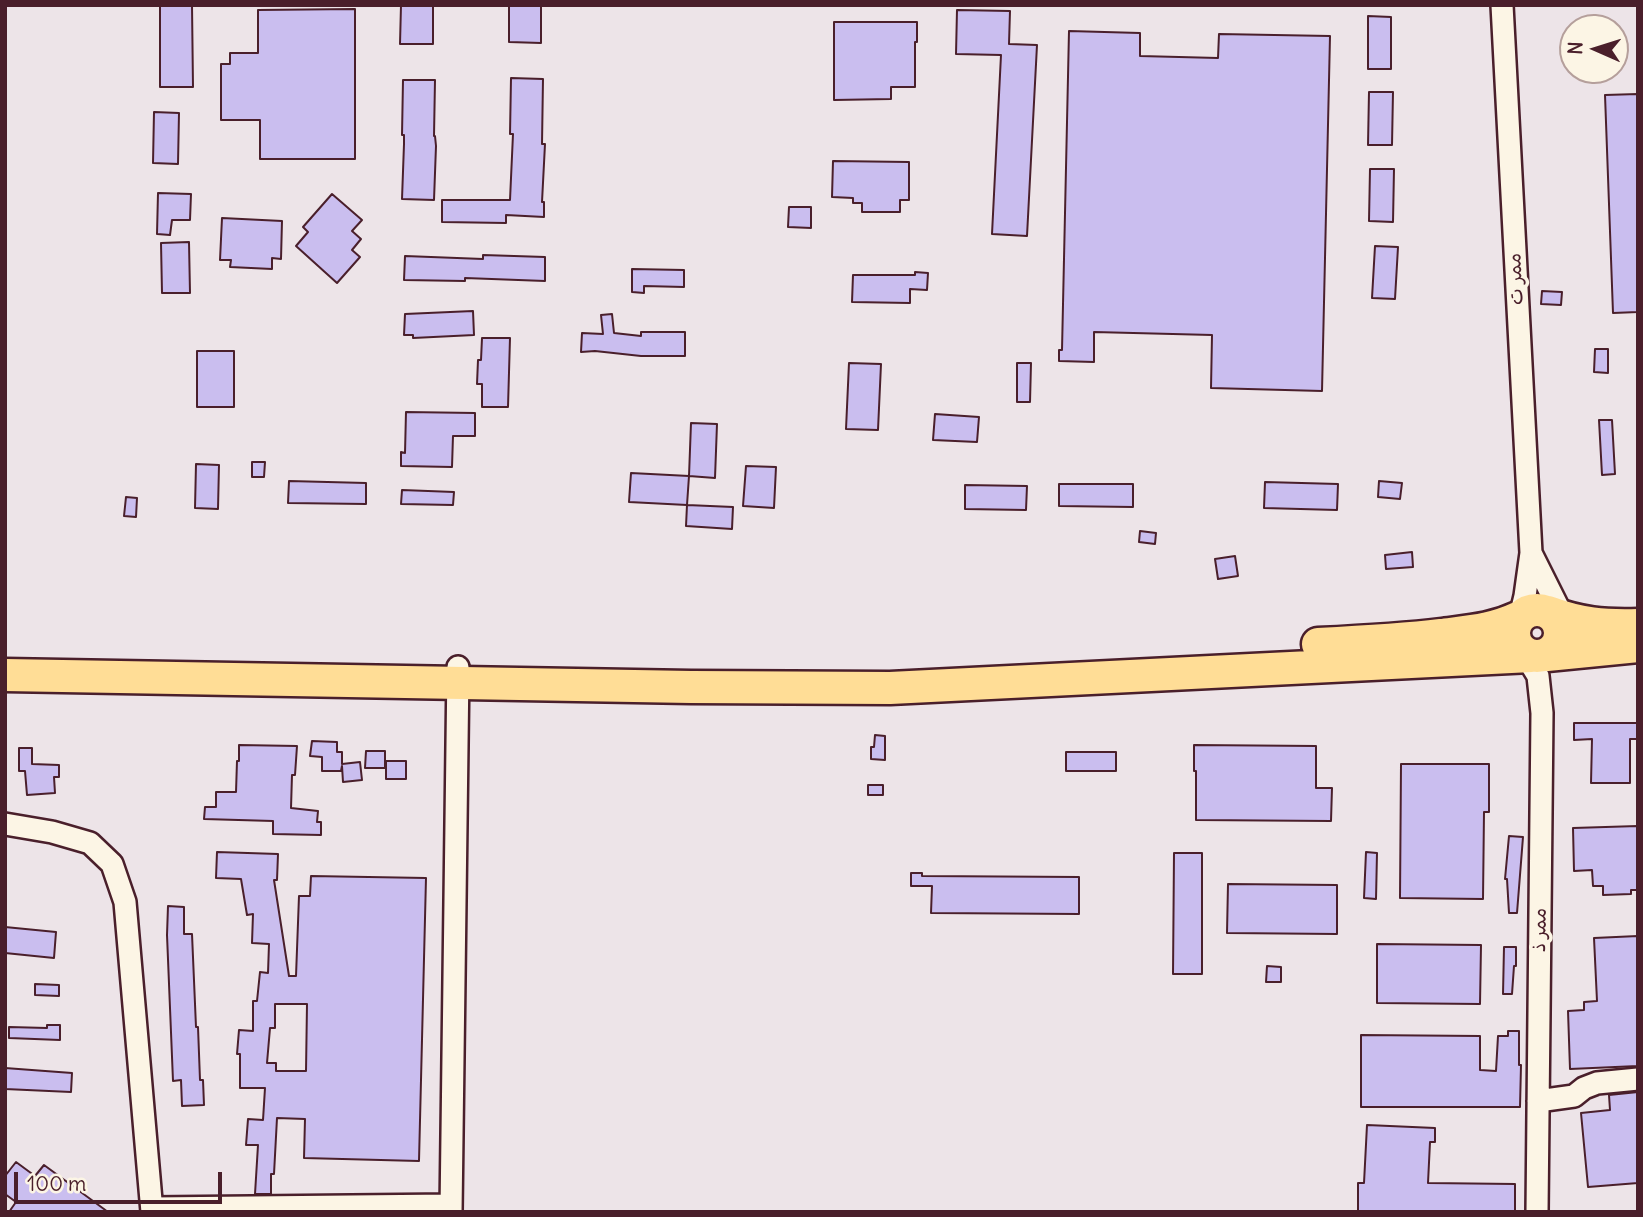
<!DOCTYPE html>
<html>
<head>
<meta charset="utf-8">
<style>
	body { margin:0 }
	#map { position:relative; width:1643px; height:1217px; overflow:hidden; background:#fcf5e5; font-family:Delius,sans-serif }
	canvas { display:block }
	.frame { position:absolute; inset:0; border:7px solid #4a1f2b; pointer-events:none }
	.north { position:absolute; left:1559px; top:14px; width:70px; height:70px; box-sizing:border-box; background:#fcf5e5; border:2px solid #b59f9b; border-radius:50%; rotate:273deg; font-size:19px; font-weight:700; line-height:28px; text-align:center; color:#4a1f2b }
	.north::after { content:''; display:block; margin:auto; width:24px; height:32px; background:#4a1f2b; clip-path:polygon(50% 0,100% 100%,50% 72%,0 100%) }
	.scale { position:absolute; left:14px; top:1172px; width:208px; height:32px; box-sizing:border-box; border:4px solid #4a1f2b; border-top:0; padding-left:9px; font-size:21px; line-height:24px; white-space:nowrap; color:#4a1f2b; -webkit-text-stroke:5px #fcf5e5; paint-order:stroke }
</style>
</head>
<body>
<div id="map">
<canvas width="1643" height="1217"></canvas>
<div class="frame"></div>
<div class="north">N</div>
<div class="scale">100 m</div>
</div>
<script>
const ctx = document.querySelector('canvas').getContext('2d');
ctx.lineJoin = 'round';
function fill(path, color) {
  ctx.fillStyle = color;
  ctx.fill(path, 'evenodd');
}
function stroke(path, color, width, dash) {
  ctx.strokeStyle = color;
  ctx.lineWidth = width;
  ctx.lineCap = dash ? 'butt' : 'round';
  ctx.setLineDash(dash || []);
  ctx.stroke(path);
}
function write(font, color, halo, rows, align = 'center') {
  ctx.font = font + ' Delius,"Playpen Sans Arabic",sans-serif';
  ctx.lineWidth = 7;
  ctx.setLineDash([]);
  ctx.textBaseline = 'middle';
  ctx.strokeStyle = halo;
  ctx.fillStyle = color;
  for (const [text, x, y, turn = 0] of rows) {
    ctx.save();
    ctx.translate(x, y);
    ctx.rotate((+turn || 0) * Math.PI / 180);
    ctx.textAlign = isNaN(turn) ? turn : align;
    if (halo) ctx.strokeText(text, 0, 0);
    ctx.fillText(text, 0, 0);
    ctx.restore();
  }
}
fill(new Path2D(`
	M 5,5 L 1638,5 L 1638,1212 L 5,1212 ZM 1573,28 L 1615,28 L 1615,70 L 1573,70 Z`), '#ede4e8');
const building = new Path2D(`
	M 160,5 L 192,5 L 193,87 L 160,87 Z
	M 401,5 L 433,5 L 433,44 L 400,44 Z
	M 509,5 L 541,5 L 541,43 L 509,42 Z
	M 355,9 L 355,159 L 260,159 L 260,120 L 221,120 L 221,64 L 230,64 L 230,53 L 258,53 L 258,10 Z
	M 957,10 L 1010,11 L 1009,44 L 1037,45 L 1027,236 L 992,234 L 1001,55 L 956,54 Z
	M 1368,16 L 1391,17 L 1391,69 L 1368,69 Z
	M 834,22 L 917,22 L 917,42 L 915,42 L 915,87 L 891,87 L 891,99 L 834,100 Z
	M 1069,31 L 1140,33 L 1140,56 L 1218,58 L 1219,34 L 1330,36 L 1322,391 L 1211,388 L 1212,335 L 1094,332 L 1094,362 L 1059,361 L 1059,350 L 1062,350 Z
	M 511,78 L 543,79 L 542,144 L 545,144 L 542,202 L 544,202 L 544,217 L 506,215 L 506,223 L 442,222 L 442,200 L 510,200 L 513,134 L 510,134 Z
	M 403,80 L 435,80 L 434,136 L 435,136 L 436,146 L 434,200 L 402,199 L 404,144 L 404,135 L 402,135 Z
	M 1369,92 L 1393,92 L 1392,145 L 1368,145 Z
	M 1638,94 L 1638,312 L 1613,313 L 1605,95 Z
	M 154,112 L 179,113 L 178,164 L 153,163 Z
	M 833,161 L 909,162 L 909,200 L 900,200 L 900,212 L 862,212 L 862,203 L 853,203 L 853,198 L 832,197 Z
	M 1370,169 L 1394,169 L 1393,222 L 1369,221 Z
	M 158,193 L 191,194 L 190,220 L 172,220 L 170,235 L 157,234 Z
	M 332,194 L 362,220 L 352,231 L 361,239 L 352,250 L 360,257 L 337,283 L 296,246 L 308,232 L 303,227 Z
	M 789,207 L 811,207 L 811,228 L 788,227 Z
	M 222,218 L 282,221 L 281,259 L 272,258 L 272,269 L 230,267 L 231,260 L 220,260 Z
	M 189,242 L 190,293 L 162,293 L 161,243 Z
	M 1375,246 L 1398,247 L 1395,299 L 1372,298 Z
	M 483,255 L 545,257 L 545,281 L 465,278 L 465,281 L 404,280 L 405,256 L 483,259 Z
	M 632,269 L 684,270 L 684,287 L 644,286 L 644,293 L 632,292 Z
	M 915,272 L 928,273 L 927,290 L 910,289 L 910,303 L 852,302 L 853,275 L 915,275 Z
	M 1542,291 L 1562,292 L 1561,305 L 1541,304 Z
	M 473,311 L 474,335 L 413,338 L 413,335 L 404,335 L 405,314 Z
	M 612,314 L 614,333 L 641,336 L 641,332 L 685,332 L 685,356 L 641,356 L 595,351 L 581,352 L 582,333 L 603,334 L 601,315 Z
	M 482,338 L 510,338 L 508,407 L 482,407 L 482,384 L 477,384 L 478,360 L 481,360 Z
	M 1595,349 L 1608,349 L 1608,373 L 1594,372 Z
	M 197,351 L 234,351 L 234,407 L 197,407 Z
	M 849,363 L 881,364 L 878,430 L 846,429 Z
	M 1017,363 L 1031,363 L 1030,402 L 1017,402 Z
	M 406,412 L 475,413 L 475,436 L 453,436 L 452,467 L 401,466 L 401,452 L 405,453 Z
	M 935,414 L 979,417 L 977,442 L 933,440 Z
	M 1599,420 L 1612,420 L 1615,474 L 1602,475 Z
	M 691,423 L 717,424 L 715,478 L 689,476 Z
	M 252,462 L 265,462 L 264,477 L 252,477 Z
	M 196,464 L 219,465 L 218,509 L 195,508 Z
	M 746,466 L 776,467 L 774,508 L 743,506 Z
	M 631,473 L 689,476 L 687,505 L 629,502 Z
	M 289,481 L 366,483 L 366,504 L 288,503 Z
	M 1379,481 L 1402,483 L 1400,499 L 1378,497 Z
	M 1265,482 L 1338,484 L 1337,510 L 1264,508 Z
	M 1059,484 L 1133,484 L 1133,507 L 1059,506 Z
	M 965,485 L 1027,486 L 1026,510 L 965,509 Z
	M 402,490 L 454,492 L 453,505 L 401,504 Z
	M 126,497 L 137,498 L 136,517 L 124,516 Z
	M 687,505 L 733,507 L 732,529 L 686,526 Z
	M 1140,531 L 1156,533 L 1155,544 L 1139,542 Z
	M 1412,552 L 1413,567 L 1386,569 L 1385,555 Z
	M 1235,556 L 1238,576 L 1218,579 L 1215,559 Z
	M 1574,723 L 1638,723 L 1638,739 L 1630,739 L 1630,783 L 1591,783 L 1592,739 L 1574,740 Z
	M 875,735 L 885,736 L 885,760 L 871,759 L 871,747 L 874,747 Z
	M 312,741 L 337,742 L 337,752 L 342,752 L 342,764 L 360,762 L 362,780 L 343,782 L 342,766 L 341,771 L 322,771 L 322,757 L 310,756 Z
	M 239,745 L 297,746 L 295,775 L 292,775 L 291,808 L 318,811 L 317,822 L 321,822 L 321,835 L 273,834 L 273,821 L 204,819 L 205,807 L 216,807 L 216,792 L 236,792 L 237,761 L 239,761 Z
	M 1194,745 L 1316,746 L 1316,788 L 1332,788 L 1331,821 L 1196,820 L 1196,771 L 1194,771 Z
	M 19,748 L 32,748 L 32,764 L 59,765 L 59,777 L 54,777 L 55,793 L 27,795 L 25,771 L 19,771 Z
	M 366,751 L 385,751 L 385,768 L 365,768 Z
	M 1066,752 L 1116,752 L 1116,771 L 1066,771 Z
	M 386,761 L 406,761 L 406,779 L 386,779 Z
	M 1401,764 L 1489,764 L 1489,812 L 1484,812 L 1483,899 L 1400,898 Z
	M 868,785 L 883,785 L 883,795 L 868,795 Z
	M 1638,826 L 1638,890 L 1631,890 L 1631,894 L 1603,895 L 1603,886 L 1593,886 L 1592,870 L 1574,871 L 1573,828 Z
	M 1509,836 L 1523,837 L 1517,913 L 1509,913 L 1507,879 L 1505,879 Z
	M 217,852 L 278,854 L 277,880 L 274,880 L 289,976 L 296,976 L 299,896 L 310,896 L 311,876 L 426,878 L 419,1161 L 304,1158 L 305,1119 L 277,1118 L 274,1174 L 271,1174 L 271,1194 L 255,1194 L 258,1145 L 246,1145 L 248,1119 L 263,1120 L 265,1088 L 240,1088 L 240,1054 L 237,1054 L 239,1030 L 253,1031 L 253,1001 L 257,1001 L 260,972 L 268,973 L 269,944 L 252,943 L 253,914 L 247,915 L 241,879 L 216,878 ZM 275,1004 L 307,1004 L 306,1071 L 276,1071 L 276,1063 L 267,1063 L 270,1028 L 275,1028 Z
	M 1366,852 L 1377,853 L 1376,899 L 1364,898 Z
	M 1174,853 L 1202,853 L 1202,974 L 1173,974 Z
	M 911,873 L 922,873 L 922,876 L 1079,877 L 1079,914 L 931,913 L 932,886 L 911,886 Z
	M 1228,884 L 1337,885 L 1337,934 L 1227,933 Z
	M 168,906 L 184,907 L 184,934 L 192,934 L 196,1027 L 198,1027 L 200,1080 L 203,1080 L 204,1105 L 182,1106 L 181,1080 L 173,1081 L 167,935 Z
	M 5,927 L 56,932 L 54,958 L 5,953 Z
	M 1638,936 L 1638,1066 L 1570,1069 L 1568,1011 L 1584,1010 L 1584,1002 L 1597,1001 L 1594,938 Z
	M 1377,944 L 1481,945 L 1480,1004 L 1377,1003 Z
	M 1504,947 L 1516,947 L 1516,966 L 1514,966 L 1512,994 L 1503,994 Z
	M 1267,966 L 1281,967 L 1281,982 L 1266,982 Z
	M 35,984 L 59,985 L 59,996 L 35,995 Z
	M 47,1025 L 60,1025 L 60,1040 L 9,1038 L 9,1027 L 47,1028 Z
	M 1508,1031 L 1519,1031 L 1519,1065 L 1521,1065 L 1520,1107 L 1361,1107 L 1361,1035 L 1480,1036 L 1480,1070 L 1496,1071 L 1498,1036 L 1508,1036 Z
	M 5,1068 L 72,1073 L 71,1092 L 5,1089 Z
	M 1638,1092 L 1638,1183 L 1588,1187 L 1581,1113 L 1610,1110 L 1609,1095 Z
	M 1367,1125 L 1435,1128 L 1435,1142 L 1430,1142 L 1428,1183 L 1515,1184 L 1515,1212 L 1358,1212 L 1358,1183 L 1364,1183 Z
	M 16,1162 L 35,1176 L 44,1165 L 108,1212 L 9,1212 L 16,1202 L 5,1194 L 5,1176 Z`);
fill(building, '#cabeef');
stroke(building, '#4a1f2b', 2);
const minor = new Path2D(`
	M 1502,5 L 1531,553 L 1525,596 L 1520,617
	M 1531,553 L 1563,617 L 1562,621
	M 1524,653 L 1538,676 L 1542,713 L 1537,1212
	M 5,824 L 52,832 L 90,843 L 112,864 L 125,902 L 152,1212
	M 1538,1101 L 1574,1096 L 1584,1088 L 1597,1083 L 1638,1079
	M 152,1208 L 451,1205
	M 451,1212 L 458,667`);
const highway = new Path2D(`
	M1514 633a23 23 0 1 1 46 0a23 23 0 1 1-46 0Z
	M 1548,612 C 1581,624 1603,626 1638,625
	M 1318,644 C 1359,642 1400,640 1441,635 C 1472,631 1492,630 1520,617
	M 1547,655 L 1638,646
	M 5,675 L 691,687 L 890,688 L 1531,656`);
stroke(minor, '#4a1f2b', 26);
stroke(highway, '#4a1f2b', 37);
stroke(minor, '#fcf5e5', 21);
stroke(highway, '#ffdd96', 32);
write('19px', '#4a1f2b', '#fcf5e5', [
	["ممر ت",1516,279,-93],
	["ممر ذ",1540,930,-89]
]);
</script>
</body>
</html>
